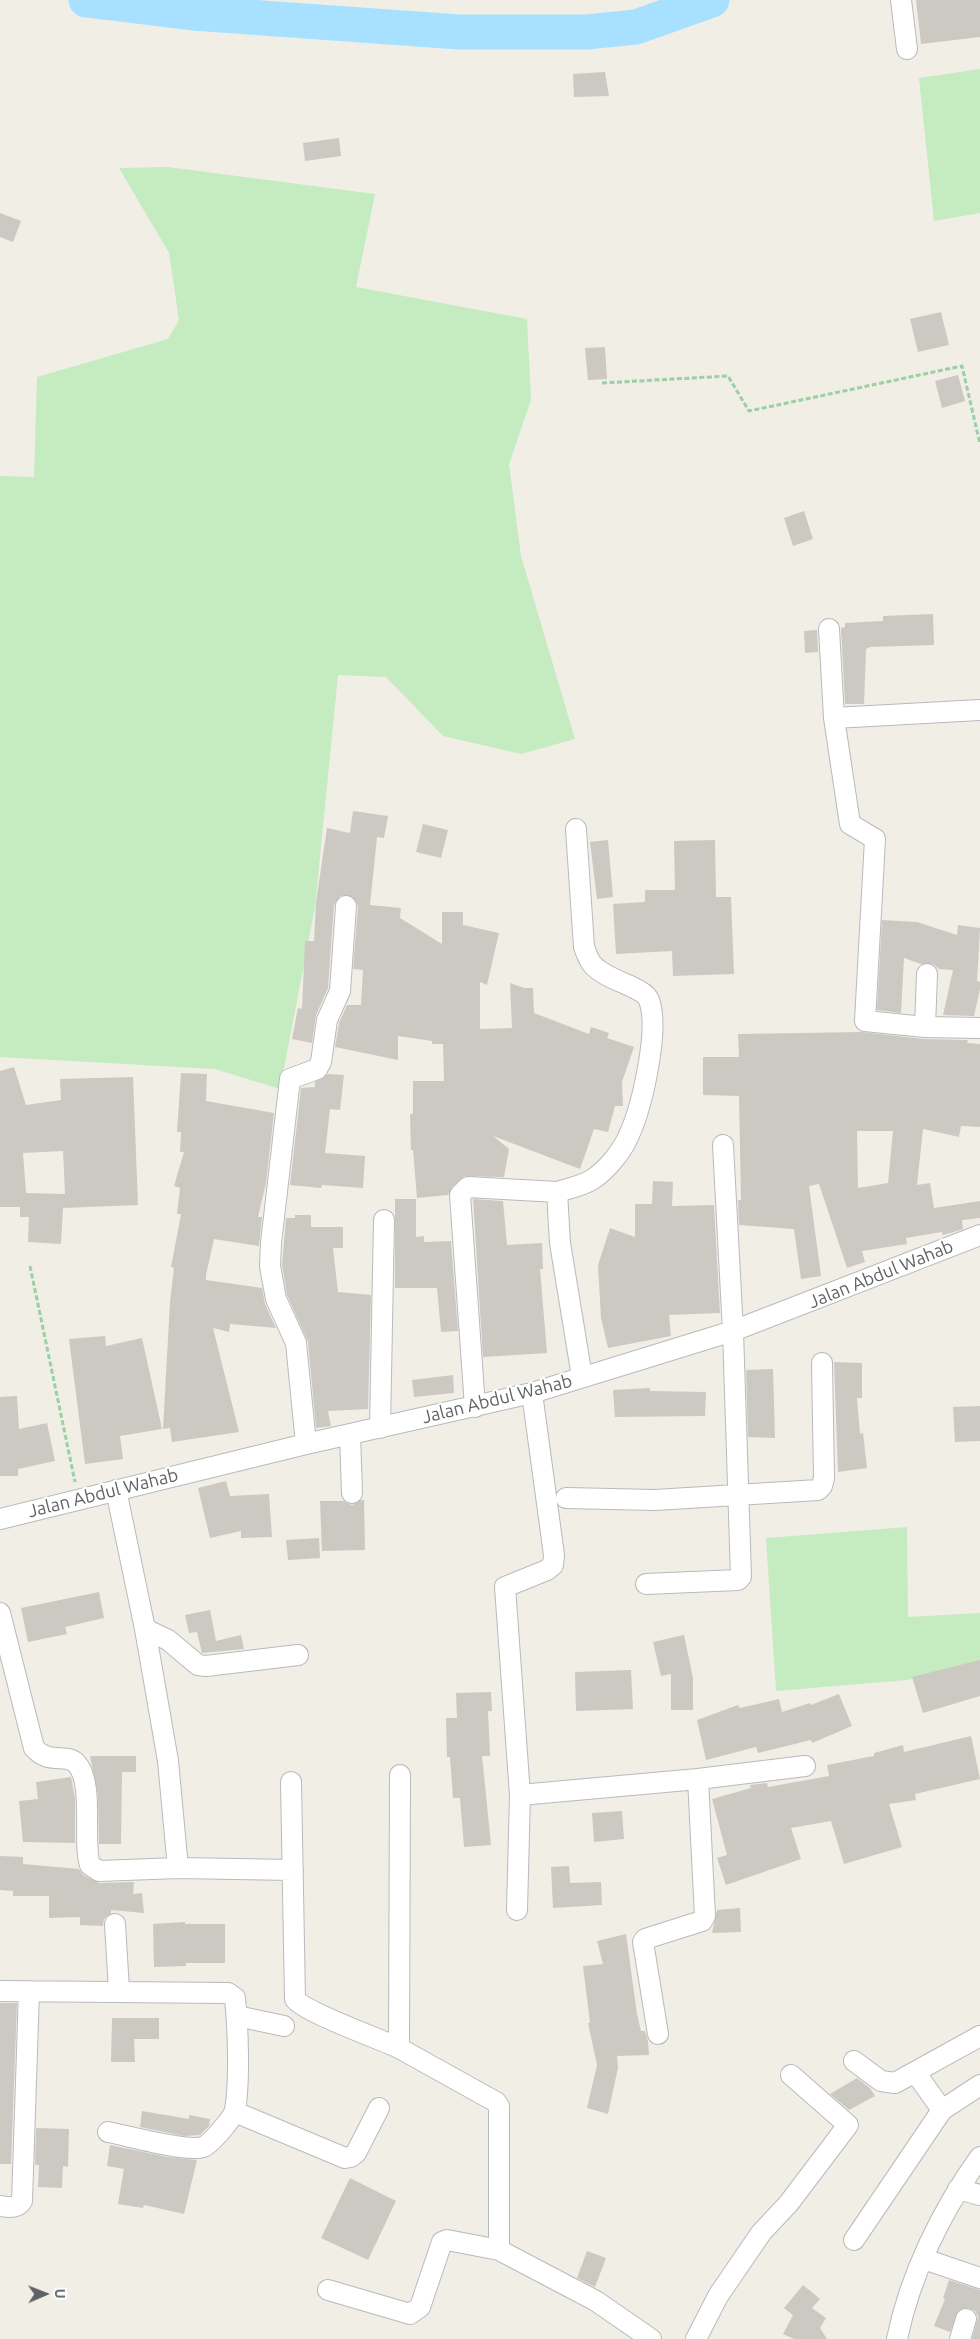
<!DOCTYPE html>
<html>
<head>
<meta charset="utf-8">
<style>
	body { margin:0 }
	#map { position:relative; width:980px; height:2339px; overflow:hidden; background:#f1eee6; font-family:Ubuntu,sans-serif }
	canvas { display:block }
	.north { position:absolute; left:20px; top:2269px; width:50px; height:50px; -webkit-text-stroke:4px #fff; paint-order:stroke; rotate:89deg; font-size:14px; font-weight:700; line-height:20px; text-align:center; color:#5e6368 }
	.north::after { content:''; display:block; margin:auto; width:18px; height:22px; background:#5e6368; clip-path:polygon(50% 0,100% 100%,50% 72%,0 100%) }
</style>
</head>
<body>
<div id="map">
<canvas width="980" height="2339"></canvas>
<div class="north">U</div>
</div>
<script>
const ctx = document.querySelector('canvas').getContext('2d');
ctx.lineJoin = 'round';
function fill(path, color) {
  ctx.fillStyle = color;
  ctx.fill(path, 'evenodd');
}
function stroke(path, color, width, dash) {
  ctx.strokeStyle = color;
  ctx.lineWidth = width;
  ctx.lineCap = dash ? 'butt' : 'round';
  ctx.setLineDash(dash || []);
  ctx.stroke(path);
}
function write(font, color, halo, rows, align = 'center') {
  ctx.font = font + ' Ubuntu,sans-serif';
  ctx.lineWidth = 4.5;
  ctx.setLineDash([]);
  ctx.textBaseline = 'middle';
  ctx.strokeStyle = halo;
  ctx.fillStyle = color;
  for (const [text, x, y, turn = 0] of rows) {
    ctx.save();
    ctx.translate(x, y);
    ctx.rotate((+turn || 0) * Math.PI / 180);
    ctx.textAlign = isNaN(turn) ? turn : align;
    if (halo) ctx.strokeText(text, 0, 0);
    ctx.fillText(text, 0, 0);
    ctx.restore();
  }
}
fill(new Path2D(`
	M 980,69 L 980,213 L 934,221 L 919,78 Z
	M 168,167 L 375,194 L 356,287 L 527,319 L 531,400 L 509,464 L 521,556 L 575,739 L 521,754 L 443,736 L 386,677 L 338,675 L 315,907 L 280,1089 L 215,1069 L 0,1057 L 0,476 L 34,477 L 37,377 L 168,339 L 179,320 L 169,253 L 119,168 Z
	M 907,1527 L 908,1617 L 980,1613 L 980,1661 L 907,1680 L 776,1691 L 766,1538 Z`), '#c5ebc1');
stroke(new Path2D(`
	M 86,0 L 193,13 L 459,32 L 586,32 L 636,27 L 712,0`), '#a8e1ff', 35);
fill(new Path2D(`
	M 916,0 L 980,0 L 980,37 L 921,44 Z
	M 605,72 L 609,96 L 574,97 L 573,74 Z
	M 339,138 L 341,156 L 305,161 L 303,143 Z
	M 0,213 L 21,221 L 13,242 L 0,237 Z
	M 941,312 L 949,345 L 918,352 L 910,319 Z
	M 605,347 L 607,379 L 588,380 L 585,348 Z
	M 958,375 L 965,401 L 942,408 L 935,381 Z
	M 804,511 L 813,539 L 793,546 L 784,518 Z
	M 933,614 L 934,645 L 870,647 L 866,649 L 864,704 L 845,704 L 841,628 L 845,627 L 845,623 L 883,621 L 883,616 Z
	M 817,630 L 818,652 L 805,653 L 804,631 Z
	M 353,811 L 388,816 L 384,838 L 377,837 L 370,905 L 401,908 L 400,918 L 442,944 L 442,912 L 463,912 L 463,925 L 499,933 L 487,985 L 480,982 L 480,1029 L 512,1028 L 510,983 L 524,988 L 533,988 L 534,1013 L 589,1034 L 591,1027 L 609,1033 L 607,1038 L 634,1047 L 622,1082 L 623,1106 L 615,1106 L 608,1132 L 594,1129 L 580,1169 L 493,1136 L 509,1149 L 504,1177 L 464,1176 L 452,1187 L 448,1195 L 417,1198 L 413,1150 L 411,1150 L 410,1114 L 413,1114 L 413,1081 L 444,1081 L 443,1044 L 432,1044 L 432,1041 L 398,1036 L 398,1060 L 335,1047 L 339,1023 L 347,1005 L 361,1005 L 363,970 L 353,969 L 358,906 L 352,896 L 340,896 L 334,905 L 328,988 L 316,1015 L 312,1043 L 292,1039 L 298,1008 L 302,1009 L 305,941 L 314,941 L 316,902 L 327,828 L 350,833 Z
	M 423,824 L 448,830 L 441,858 L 416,852 Z
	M 608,840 L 613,897 L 597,899 L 590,842 Z
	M 715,840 L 716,897 L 731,897 L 734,974 L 673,976 L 672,951 L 616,954 L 613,904 L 645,902 L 645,890 L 675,890 L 674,841 Z
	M 882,920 L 917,922 L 957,935 L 958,925 L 980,928 L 977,981 L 980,982 L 980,989 L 974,1016 L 943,1015 L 953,970 L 939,969 L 933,964 L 921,964 L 904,958 L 901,1013 L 877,1010 Z
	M 862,1032 L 924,1039 L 968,1040 L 967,1043 L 980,1044 L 980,1127 L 961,1126 L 959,1137 L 923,1129 L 917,1185 L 930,1183 L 934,1208 L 980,1201 L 980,1218 L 962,1220 L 963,1229 L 951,1233 L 942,1235 L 942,1232 L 906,1238 L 907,1244 L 862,1251 L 865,1262 L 847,1268 L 819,1184 L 809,1186 L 821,1276 L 801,1279 L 794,1229 L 739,1225 L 738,1200 L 741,1200 L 739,1096 L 703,1095 L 703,1057 L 739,1057 L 738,1034 ZM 857,1131 L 893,1131 L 888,1183 L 858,1188 Z
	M 14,1067 L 26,1105 L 61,1100 L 60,1079 L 133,1077 L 138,1205 L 63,1208 L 61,1244 L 28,1242 L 29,1217 L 20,1217 L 20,1207 L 0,1207 L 0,1071 ZM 63,1151 L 65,1194 L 26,1193 L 23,1153 Z
	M 181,1073 L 207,1074 L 206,1101 L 274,1113 L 266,1183 L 258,1217 L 262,1217 L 259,1246 L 214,1239 L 206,1275 L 206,1280 L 262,1288 L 265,1304 L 276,1328 L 230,1324 L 229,1332 L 213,1328 L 239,1432 L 172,1442 L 170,1428 L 163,1429 L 170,1302 L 174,1268 L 171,1267 L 181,1214 L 177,1214 L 180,1188 L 174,1186 L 184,1152 L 180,1152 L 181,1132 L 177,1132 Z
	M 328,1074 L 344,1075 L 340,1110 L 330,1109 L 325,1153 L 365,1156 L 363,1188 L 322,1185 L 321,1188 L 290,1185 L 301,1088 L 315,1087 L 315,1082 Z
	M 653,1181 L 673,1182 L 672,1206 L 714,1205 L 720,1313 L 669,1315 L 671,1336 L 608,1348 L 601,1318 L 598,1265 L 610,1228 L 635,1237 L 635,1204 L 652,1204 Z
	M 395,1199 L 416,1199 L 416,1237 L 424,1236 L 424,1242 L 451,1241 L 458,1331 L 441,1332 L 437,1288 L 395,1288 Z
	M 473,1199 L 503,1201 L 507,1245 L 542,1243 L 543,1269 L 540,1269 L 547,1353 L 483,1357 Z
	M 295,1215 L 311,1215 L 311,1227 L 343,1227 L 343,1248 L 333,1248 L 338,1292 L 371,1295 L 368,1409 L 328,1411 L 331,1426 L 316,1428 L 308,1342 L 287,1295 L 282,1265 L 286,1218 L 295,1218 Z
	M 105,1336 L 106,1346 L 142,1338 L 162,1429 L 120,1436 L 123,1459 L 85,1464 L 69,1339 Z
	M 834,1362 L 862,1363 L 862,1398 L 857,1398 L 860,1434 L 863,1433 L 867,1468 L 838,1472 Z
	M 773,1369 L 775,1438 L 748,1437 L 746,1370 Z
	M 453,1375 L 454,1393 L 414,1397 L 412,1380 Z
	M 650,1388 L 650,1391 L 706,1392 L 705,1416 L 615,1417 L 613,1390 Z
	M 17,1396 L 19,1429 L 47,1423 L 55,1461 L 18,1469 L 18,1476 L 0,1476 L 0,1397 Z
	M 980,1406 L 980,1441 L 955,1442 L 953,1407 Z
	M 226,1481 L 230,1496 L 269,1494 L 272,1537 L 241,1538 L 241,1531 L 210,1538 L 198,1488 Z
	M 361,1500 L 364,1500 L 365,1550 L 322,1551 L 320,1501 L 343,1501 L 352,1505 Z
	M 319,1538 L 320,1558 L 288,1560 L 286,1540 Z
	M 99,1592 L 104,1618 L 65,1627 L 67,1634 L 28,1642 L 21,1608 Z
	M 210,1610 L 216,1641 L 241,1635 L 244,1649 L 202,1653 L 197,1632 L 189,1633 L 185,1615 Z
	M 684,1635 L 693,1678 L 693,1710 L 671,1710 L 671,1674 L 661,1676 L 653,1642 Z
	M 980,1660 L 980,1696 L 923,1713 L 912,1677 Z
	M 631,1670 L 633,1709 L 576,1711 L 575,1672 Z
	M 491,1692 L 492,1711 L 488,1711 L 490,1756 L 482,1756 L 491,1845 L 464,1847 L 460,1798 L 453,1798 L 450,1757 L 447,1757 L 446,1718 L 457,1718 L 456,1693 Z
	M 839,1694 L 852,1726 L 812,1743 L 811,1740 L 758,1753 L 756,1747 L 706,1760 L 697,1720 L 738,1705 L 740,1708 L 779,1699 L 782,1712 L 810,1703 L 811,1705 Z
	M 971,1736 L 980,1779 L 915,1794 L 916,1800 L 889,1804 L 902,1847 L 844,1864 L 831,1821 L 791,1828 L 801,1859 L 726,1885 L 717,1858 L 727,1855 L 712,1799 L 751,1788 L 750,1785 L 767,1783 L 768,1787 L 829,1776 L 827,1765 L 874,1756 L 874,1753 L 903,1745 L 904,1752 Z
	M 90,1756 L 136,1756 L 136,1772 L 122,1772 L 121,1844 L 99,1844 L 98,1796 Z
	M 71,1777 L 75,1798 L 75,1843 L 23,1842 L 19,1801 L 38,1799 L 36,1782 Z
	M 622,1811 L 624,1839 L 594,1842 L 592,1813 Z
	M 0,1856 L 23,1857 L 23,1864 L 79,1869 L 83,1875 L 99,1883 L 134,1882 L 133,1894 L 142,1893 L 144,1913 L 111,1910 L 111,1913 L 104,1919 L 103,1926 L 80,1925 L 80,1917 L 49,1918 L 49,1896 L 13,1896 L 13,1891 L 0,1890 Z
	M 569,1866 L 570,1883 L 601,1882 L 602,1905 L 553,1908 L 551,1867 Z
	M 740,1908 L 741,1932 L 712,1933 L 717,1910 Z
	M 185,1922 L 185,1924 L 225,1924 L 225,1963 L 186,1963 L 186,1966 L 154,1967 L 153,1924 Z
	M 626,1934 L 637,2014 L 641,2031 L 645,2031 L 648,2041 L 649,2055 L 617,2056 L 618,2068 L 608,2114 L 587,2108 L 597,2065 L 588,2023 L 590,2023 L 583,1966 L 603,1964 L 597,1941 Z
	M 0,2003 L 17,2003 L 11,2164 L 0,2164 Z
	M 112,2018 L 159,2018 L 159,2039 L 134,2039 L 135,2062 L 111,2062 Z
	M 857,2078 L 870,2088 L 875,2096 L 849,2110 L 830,2094 Z
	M 142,2111 L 189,2119 L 189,2115 L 210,2119 L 209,2126 L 200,2135 L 184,2136 L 140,2127 Z
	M 36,2128 L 69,2129 L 68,2167 L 63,2166 L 62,2188 L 38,2187 L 39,2165 L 35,2165 Z
	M 110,2145 L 168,2157 L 197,2160 L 184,2214 L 144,2205 L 143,2208 L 118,2204 L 124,2169 L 107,2166 Z
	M 350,2178 L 396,2201 L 368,2260 L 321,2238 Z
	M 587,2251 L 606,2258 L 595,2287 L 577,2278 Z
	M 949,2280 L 980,2290 L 980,2339 L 972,2339 L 978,2317 L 975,2311 L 969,2308 L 958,2311 L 950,2332 L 934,2326 L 945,2299 L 943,2298 Z
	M 803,2285 L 820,2299 L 812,2308 L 826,2318 L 820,2328 L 827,2339 L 794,2339 L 783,2334 L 793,2315 L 784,2308 Z`), '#ccc9c3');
const minor = new Path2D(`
	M 901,0 L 907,49
	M 829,629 L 834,718
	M 980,710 L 834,718 L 850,824 L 875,839 L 865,1021 L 925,1027 L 980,1028
	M 576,829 L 584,947 C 586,952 588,959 592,964 C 606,981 643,986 649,1000 C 660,1029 642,1107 629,1135 C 623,1150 607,1170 593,1179 C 583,1186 569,1188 557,1192 L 560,1243 L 582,1377
	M 925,1027 L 927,974
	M 475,1407 L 460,1195 L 468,1187 L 557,1192
	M 380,1428 L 384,1220
	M 350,1434 L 352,1493
	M 306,1444 L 296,1343 L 276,1299 L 270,1266 L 271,1243 L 290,1079 L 317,1069 L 321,1062 L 327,1020 L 340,991 L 346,906
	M 116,1490 L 145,1629 L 168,1761 L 178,1868
	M 566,1498 L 655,1500 L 818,1490 L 822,1486 L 824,1478 L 822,1363
	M 0,1519 L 306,1444 L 532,1393 L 733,1331 L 980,1235
	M 646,1584 L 738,1580 L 741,1577 L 733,1331 L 723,1145
	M 0,1613 L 34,1748 C 49,1765 66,1753 76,1763 C 95,1782 82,1840 90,1865 L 99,1871 L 178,1868 L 293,1870
	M 145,1629 L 168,1640 L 198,1665 L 206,1666 L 298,1655
	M 400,1775 L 399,2048 L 496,2102 L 499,2106 L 499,2250 L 596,2301 L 651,2339
	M 698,1779 L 805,1766
	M 291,1782 L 295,1999 C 304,2012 380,2039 399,2048
	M 520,1795 L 698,1779 L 705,1916 L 702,1921 L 645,1939 L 643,1942 L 658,2034
	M 517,1910 L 520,1795 L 505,1587 L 547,1570 L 553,1565 L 554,1555 L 532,1393
	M 115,1924 L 119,1990
	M 0,1991 L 228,1993 L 235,1998 C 238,2027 240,2082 235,2110 C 233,2118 211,2144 203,2147 C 184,2152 129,2136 108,2132
	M 237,2016 L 284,2026
	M 854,2061 L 881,2081 L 895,2083 L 980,2036
	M 915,2072 L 942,2110
	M 235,2112 L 345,2158 L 351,2157 L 356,2153 L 379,2108
	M 958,2189 L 980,2195
	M 0,2206 C 9,2207 17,2209 22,2201 L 29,1991
	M 854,2240 L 942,2110 L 980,2085
	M 924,2259 L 980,2278
	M 328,2290 L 410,2314 L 420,2307 L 442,2242 L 447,2240 L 499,2250
	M 696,2339 L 718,2296 L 761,2233 L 789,2203 L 848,2125 L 791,2075
	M 897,2339 C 910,2275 942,2210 980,2157
	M 960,2339 L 966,2319`);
stroke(minor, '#b7babe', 22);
stroke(new Path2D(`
	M 602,383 L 728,376 L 749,411 L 962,366 L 980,444
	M 30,1266 L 75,1482`), '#9bcfa5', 3, [5, 2.5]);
stroke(minor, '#fff', 20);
write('18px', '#5e6368', '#fff', [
	["Jalan Abdul Wahab",881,1274,-22],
	["Jalan Abdul Wahab",497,1399,-14],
	["Jalan Abdul Wahab",103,1493,-14]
]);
</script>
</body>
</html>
